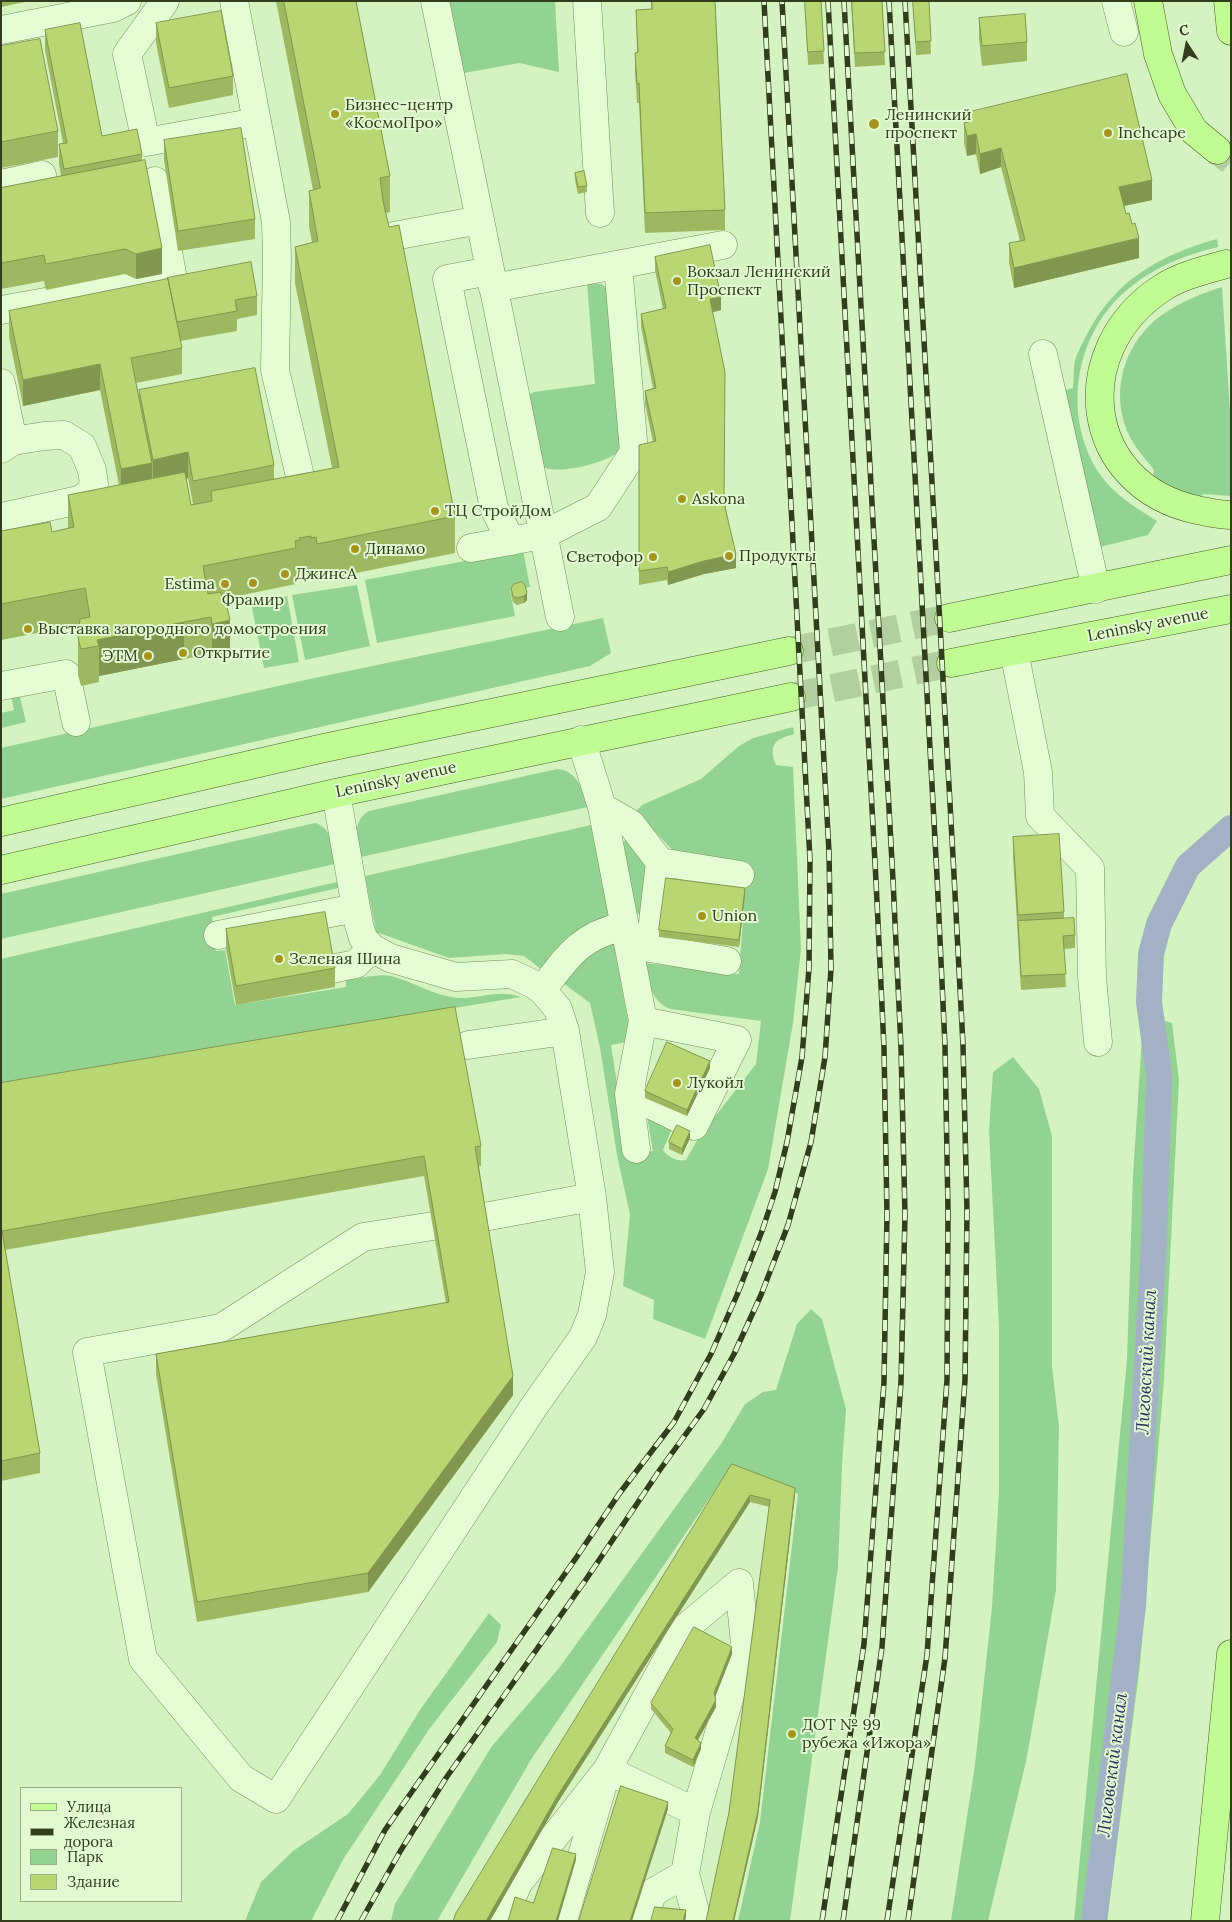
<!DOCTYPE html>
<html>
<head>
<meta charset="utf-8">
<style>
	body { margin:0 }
	#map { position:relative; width:1232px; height:1922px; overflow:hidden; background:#d5f3c0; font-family:Lora,serif }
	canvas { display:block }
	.frame { position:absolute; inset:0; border:2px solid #313d1c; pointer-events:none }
	.legend { position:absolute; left:20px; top:1787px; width:162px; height:115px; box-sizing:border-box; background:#e1fad1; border:1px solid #9bae89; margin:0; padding:6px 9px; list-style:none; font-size:15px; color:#313d1c }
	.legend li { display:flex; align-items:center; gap:10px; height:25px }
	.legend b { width:25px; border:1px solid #9bae89 }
	.north { position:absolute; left:1162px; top:20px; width:50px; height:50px; -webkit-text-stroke:4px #e1fad1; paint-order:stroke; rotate:349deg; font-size:14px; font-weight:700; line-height:20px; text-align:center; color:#313d1c }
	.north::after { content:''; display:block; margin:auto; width:18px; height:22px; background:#313d1c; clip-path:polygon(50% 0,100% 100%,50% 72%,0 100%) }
</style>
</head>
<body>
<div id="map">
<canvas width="1232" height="1922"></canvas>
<div class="frame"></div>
<ul class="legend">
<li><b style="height:6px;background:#c0fb93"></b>Улица</li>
<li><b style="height:6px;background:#313d1c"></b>Железная дорога</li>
<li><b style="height:14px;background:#93d392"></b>Парк</li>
<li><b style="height:14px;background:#b8d671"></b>Здание</li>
</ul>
<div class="north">С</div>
</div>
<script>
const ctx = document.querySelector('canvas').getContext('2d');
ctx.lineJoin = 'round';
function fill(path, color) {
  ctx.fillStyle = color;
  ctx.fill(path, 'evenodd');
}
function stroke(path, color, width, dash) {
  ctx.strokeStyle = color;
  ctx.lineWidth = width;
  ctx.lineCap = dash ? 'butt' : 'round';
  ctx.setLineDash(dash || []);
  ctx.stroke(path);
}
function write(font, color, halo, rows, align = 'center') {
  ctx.font = font + ' Lora,serif';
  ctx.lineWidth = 4;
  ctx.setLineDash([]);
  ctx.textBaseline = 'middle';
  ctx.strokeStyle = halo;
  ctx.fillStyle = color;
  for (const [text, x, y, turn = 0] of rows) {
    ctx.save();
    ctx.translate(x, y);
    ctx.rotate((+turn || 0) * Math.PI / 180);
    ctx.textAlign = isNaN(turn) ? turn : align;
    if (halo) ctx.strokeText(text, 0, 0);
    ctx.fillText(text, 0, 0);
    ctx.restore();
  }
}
fill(new Path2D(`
	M 445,1 L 555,1 L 559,72 L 519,63 L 459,74 Z
	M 1217,239 L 1218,247 C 1186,255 1159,265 1132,286 C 1076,328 1060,413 1099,473 C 1113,494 1136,508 1157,521 L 1148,535 L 1100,547 L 1065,390 L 1073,388 C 1074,379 1073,369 1075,361 C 1077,353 1082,344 1086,336 C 1114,281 1159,255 1217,239 Z
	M 587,283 L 602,284 L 607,289 L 621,449 C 610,463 556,476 541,466 L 529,395 L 534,392 L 595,384 Z
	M 1222,287 L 1231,427 L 1231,496 L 1203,494 L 1200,499 L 1177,491 L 1153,476 L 1154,470 C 1145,458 1134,447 1128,433 C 1112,396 1121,355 1148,327 C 1167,307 1197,295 1222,287 Z
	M 523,550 L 530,587 L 510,591 L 515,616 L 377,643 L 365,580 Z
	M 357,585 L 370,646 L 305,660 L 292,595 Z
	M 287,596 L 299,662 L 264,668 L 251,603 Z
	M 603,618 L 611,653 L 590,666 L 1,799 L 1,748 L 305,680 Z
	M 18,689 L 26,722 L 1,728 L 1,713 L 14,710 L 10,691 Z
	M 793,727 L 794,734 C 775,739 768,745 776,765 L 793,767 L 801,949 L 793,1023 L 768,1169 L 705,1339 L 653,1319 L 654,1300 L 623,1286 L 630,1215 L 617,1155 L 600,1048 L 590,1003 L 559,980 L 566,968 L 613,939 L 630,1032 L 627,1042 L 611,1045 L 628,1154 L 653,1151 L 646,1111 L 674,1124 L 663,1150 C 667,1157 679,1162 686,1160 L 699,1137 L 756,1064 L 761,1021 L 670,1009 C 650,1000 649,982 645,963 L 739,974 L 747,863 L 676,854 L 639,815 L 637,810 L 642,805 L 701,779 L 739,746 L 753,738 Z
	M 557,769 C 577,770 583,790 588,807 L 361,857 C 358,840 351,821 369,811 Z
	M 315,823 C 333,828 332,848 335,864 L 1,939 L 1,894 Z
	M 591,825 L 610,921 L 546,973 L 524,956 L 505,954 L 449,958 L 376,932 L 365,876 Z
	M 626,839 L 647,857 L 641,914 L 636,914 L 622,844 Z
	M 337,882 L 338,888 L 212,917 L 216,951 L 225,950 L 235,1005 L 346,987 L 346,980 C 357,979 380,973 391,976 C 414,982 436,997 460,998 C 481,998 499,989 521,997 L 1,1083 L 1,959 Z
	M 1151,1017 L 1172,1023 L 1179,1080 L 1164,1380 L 1140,1665 L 1107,1921 L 1074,1921 L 1127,1360 L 1133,1175 L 1143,1021 Z
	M 1013,1057 L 1039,1089 L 1052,1136 L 1052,1366 L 1059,1427 L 1056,1590 L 1027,1757 L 988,1921 L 951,1921 L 975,1765 L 992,1607 L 999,1493 L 999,1326 L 989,1131 L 993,1072 Z
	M 811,1309 L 822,1319 L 846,1409 L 842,1466 L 838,1567 L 790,1921 L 738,1921 L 760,1822 L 798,1494 L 731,1467 L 532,1758 L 437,1921 L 391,1921 L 395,1904 L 492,1746 L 559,1668 L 721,1444 L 745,1404 L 763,1392 L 776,1390 L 797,1324 Z
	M 489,1613 L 501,1625 L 497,1642 L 430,1728 L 344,1858 L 311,1921 L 245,1921 L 261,1882 L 293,1851 L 348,1814 L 380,1775 L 420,1710 Z`), '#93d392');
stroke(new Path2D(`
	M 1094,1921 L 1133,1606 L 1154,1241 L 1159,1075 L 1149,1002 L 1151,954 L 1159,924 L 1188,866 L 1231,828`), '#a3b1c5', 26);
stroke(new Path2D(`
	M 1217,150 L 1231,161
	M 789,651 L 949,618
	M 791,697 L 951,663`), '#b4cf9f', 28, [28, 14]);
const minor = new Path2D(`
	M 165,1 L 127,54 L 146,142 L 257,122
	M 234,1 L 276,222 L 277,258 L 275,370 L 303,489
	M 435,1 L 480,220 L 560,617
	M 587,1 L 600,213
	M 1116,1 L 1124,32
	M 1,30 L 113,8 L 127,1
	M 1,184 L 42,175
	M 383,238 L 480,220
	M 490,271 L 447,279 L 494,508 L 511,541
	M 493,288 L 723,245
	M 1,310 L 173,279 L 155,181
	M 1043,354 L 1096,589
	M 1,383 L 13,441
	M 1,449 L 13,441 L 44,436 L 64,435 L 82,446 L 92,470 L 94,484 L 89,494 L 79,500 L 1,517
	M 471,548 L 543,535 L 598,507 L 634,452 L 618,265
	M 1014,651 L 1038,772 L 1040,816 L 1090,868 L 1092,977 L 1098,1042
	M 1,686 L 66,674 L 76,722
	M 581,740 L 602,807 L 643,1021 L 737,1040 L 694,1126 L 629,1094 L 643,1021
	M 336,793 L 359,925 L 363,938 L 372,948 L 390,958 L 456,977 L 512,974 L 533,984 L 542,990 L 558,1009 L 565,1031 L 592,1197 L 600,1272 L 592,1315 L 583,1337 L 533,1408 L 276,1799 L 241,1778 L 143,1659 L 87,1352 L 221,1328 L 363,1237 L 433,1226
	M 602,807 L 631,824 L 660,862 L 740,875
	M 660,862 L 650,948 L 727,961
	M 218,935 L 356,908
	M 331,969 L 356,964 L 372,948
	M 542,990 C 568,956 580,936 624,926
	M 468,1045 L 565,1031
	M 629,1094 L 636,1149
	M 484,1217 L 592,1197
	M 502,1921 L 518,1883 L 607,1770 L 696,1812
	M 563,1921 L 607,1770 L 684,1629 L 739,1583 L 745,1644 L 696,1812 L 685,1874 L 696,1915 L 695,1921
	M 644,1921 L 652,1893 L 685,1874`);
const major = new Path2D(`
	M 1148,1 L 1158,54 L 1172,94 L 1194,131 L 1217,150
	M 1228,1 L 1231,31
	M 1226,264 C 1205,270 1180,276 1162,288 C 1067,350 1082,485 1197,510 C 1208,512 1219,515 1231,515
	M 949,618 L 1231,560
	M 951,663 L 1231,609
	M 1,822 L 324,748 L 789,651
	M 1,870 L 336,793 L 791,697
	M 1205,1921 L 1231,1654`);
stroke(minor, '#778f55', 29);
stroke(major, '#4b5c2a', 29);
stroke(minor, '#e5fdd5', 28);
stroke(major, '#c0fb93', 28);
const rail = new Path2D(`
	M 905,1 L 954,875 L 963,1045 L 967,1211 L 965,1380 L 945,1658 L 908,1921
	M 337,1921 L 385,1830 L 576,1558 L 619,1494 L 674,1422 L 711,1354 L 737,1295 L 762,1231 L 775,1192 L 787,1142 L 802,1057 L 809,968 L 810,860 L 764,1
	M 361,1921 L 401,1850 L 446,1778 L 587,1578 L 659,1471 L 704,1409 L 734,1354 L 761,1295 L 788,1225 L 811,1142 L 825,1057 L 831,969 L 829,852 L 782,1
	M 822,1921 L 864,1644 L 884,1382 L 887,1215 L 884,1048 L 876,881 L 828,1
	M 843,1921 L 882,1647 L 901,1382 L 905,1215 L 901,1048 L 893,880 L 844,1
	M 887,1921 L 927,1655 L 947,1380 L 948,1211 L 945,1046 L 937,876 L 889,1`);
stroke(rail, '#313d1c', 5.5);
stroke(rail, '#e1fad1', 4, [11]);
fill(new Path2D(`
	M 1,1 L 30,1 L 1,7 Z
	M 276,1 L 356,1 L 390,176 L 390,212 L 386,213 L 455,516 L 455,553 L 317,581 L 316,573 L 311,574 L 311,572 L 300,574 L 300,577 L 296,577 L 296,584 L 223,599 L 230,656 L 212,660 L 211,654 L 184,659 L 99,676 L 99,682 L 81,686 L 78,675 L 78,638 L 79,625 L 1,640 L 1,531 L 52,532 L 68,528 L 68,495 L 119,485 L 100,390 L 23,406 L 9,337 L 9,311 L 257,296 L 257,315 L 237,319 L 237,331 L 180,341 L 182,348 L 182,374 L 136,383 L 139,400 L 139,390 L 274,465 L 274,479 L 332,468 L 295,283 L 295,247 L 312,242 L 309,227 L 309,191 L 313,190 ZM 188,478 L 193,504 L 191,505 L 186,479 Z
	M 651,1 L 715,1 L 725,210 L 725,230 L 645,233 L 639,103 L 637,103 L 635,72 L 635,53 L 637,52 L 636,10 L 651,9 Z
	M 805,1 L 821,1 L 824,64 L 808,65 Z
	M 851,1 L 882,1 L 885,65 L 855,67 Z
	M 913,1 L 929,1 L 931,54 L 916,55 Z
	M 979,18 L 1027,42 L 1027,61 L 982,66 L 979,38 Z
	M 156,23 L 233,76 L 233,95 L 169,108 L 156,43 Z
	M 45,30 L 102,136 L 142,154 L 142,160 L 162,274 L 136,279 L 125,274 L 46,290 L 44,281 L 1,289 L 1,188 L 61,176 L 59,164 L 59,144 L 63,143 L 45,50 Z
	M 1,46 L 58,131 L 58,157 L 1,168 Z
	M 970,112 L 1152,200 L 1124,206 L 1139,258 L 1014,288 L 1009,263 L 1009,243 L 1020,241 L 1001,167 L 980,174 L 976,154 L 967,156 L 964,143 L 964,123 L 970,122 Z
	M 164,140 L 255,219 L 255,239 L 178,251 L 164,160 Z
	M 575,173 L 587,186 L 587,192 L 578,194 L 575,180 Z
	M 655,257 L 721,310 L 712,312 L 725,503 L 736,568 L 704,574 L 668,585 L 667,580 L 639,585 L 639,445 L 653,442 L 645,404 L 645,391 L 653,388 L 641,327 L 641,314 L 663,309 L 655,270 Z
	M 514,584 L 527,600 L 524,603 L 517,605 L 513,602 L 511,594 L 511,588 Z
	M 1013,837 L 1064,912 L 1064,918 L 1075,935 L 1075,948 L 1064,949 L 1066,987 L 1021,990 L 1013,857 Z
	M 745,895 L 739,947 L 659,937 L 659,930 Z
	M 226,929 L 335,968 L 335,987 L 236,1005 L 226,949 Z
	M 710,1068 L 687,1116 L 645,1098 L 645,1091 Z
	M 1,1083 L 481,1146 L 481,1166 L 479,1166 L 513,1395 L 368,1592 L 197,1622 L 156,1374 L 156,1354 L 446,1303 L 424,1176 L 5,1250 L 40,1453 L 40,1473 L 1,1481 Z
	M 690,1138 L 682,1155 L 669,1149 L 669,1142 Z
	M 732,1464 L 795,1495 L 758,1817 L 734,1921 L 706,1921 L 729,1812 L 770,1507 L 750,1502 L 558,1802 L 490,1921 L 453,1921 Z
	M 732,1654 L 715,1697 L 716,1707 L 698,1740 L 701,1749 L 693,1767 L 665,1753 L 665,1746 L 671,1733 L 651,1709 L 651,1703 Z`), '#9eb861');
fill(new Path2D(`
	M 976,134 L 976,154 L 967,156 L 967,136 Z
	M 1001,148 L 1001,167 L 980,174 L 980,154 Z
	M 1152,180 L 1152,200 L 1119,207 L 1119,187 Z
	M 1139,238 L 1139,258 L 1014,288 L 1014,268 Z
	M 162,248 L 162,274 L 136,279 L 136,254 Z
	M 721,297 L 721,310 L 710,313 L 710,299 Z
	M 100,364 L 100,390 L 23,406 L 23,380 Z
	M 188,452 L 188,478 L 153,485 L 153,460 Z
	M 152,463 L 152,489 L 121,495 L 121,469 Z
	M 736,554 L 736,568 L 704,574 L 668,585 L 668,572 L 704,561 Z
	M 527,593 L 527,600 L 524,603 L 524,596 Z
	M 230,620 L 230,656 L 212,660 L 212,624 Z
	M 184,622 L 184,659 L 99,676 L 99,646 L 97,640 Z
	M 745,888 L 745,895 L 739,947 L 739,940 Z
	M 710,1061 L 710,1068 L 687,1116 L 687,1110 Z
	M 690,1131 L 690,1138 L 682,1155 L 682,1149 Z
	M 513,1376 L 513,1395 L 368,1592 L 368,1573 Z
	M 795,1488 L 795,1495 L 758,1817 L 734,1921 L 733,1921 Z
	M 750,1495 L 750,1502 L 558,1802 L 490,1921 L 486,1921 L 558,1795 Z
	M 732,1647 L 732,1654 L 714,1700 L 714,1693 Z
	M 716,1700 L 716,1707 L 695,1745 L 695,1738 Z
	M 701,1743 L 701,1749 L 693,1767 L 693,1760 Z
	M 668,1802 L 668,1809 L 632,1921 L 630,1921 Z
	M 576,1854 L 576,1860 L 558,1921 L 556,1921 Z
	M 686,1910 L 686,1917 L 685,1921 L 683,1921 Z`), '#81964f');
const building = new Path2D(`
	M 284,1 L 356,1 L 390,176 L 380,178 L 383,201 L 389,227 L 399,225 L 455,516 L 317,544 L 316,537 L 311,538 L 311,536 L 299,538 L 300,540 L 295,541 L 296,548 L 203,566 L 208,594 L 220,592 L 227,607 L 230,620 L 212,624 L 211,617 L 184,622 L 97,640 L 99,646 L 81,649 L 78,638 L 80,619 L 90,617 L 85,588 L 1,604 L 1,531 L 50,522 L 52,532 L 74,527 L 68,495 L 185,472 L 191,505 L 212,501 L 211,491 L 339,467 L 295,247 L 318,241 L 309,191 L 320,188 Z
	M 652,1 L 715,1 L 725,210 L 645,213 L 639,83 L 637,84 L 635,53 L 638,52 L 636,10 L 652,9 Z
	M 805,1 L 821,1 L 824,51 L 808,52 Z
	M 852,1 L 882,1 L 885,52 L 855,53 Z
	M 913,1 L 929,1 L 931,41 L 916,42 Z
	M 221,11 L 233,76 L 169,88 L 156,23 Z
	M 1025,14 L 1027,42 L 982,46 L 979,18 Z
	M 80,23 L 102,136 L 137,129 L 142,154 L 64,169 L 59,144 L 67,143 L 45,30 Z
	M 40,39 L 58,131 L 1,142 L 1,46 Z
	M 1127,74 L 1152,180 L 1119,187 L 1126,214 L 1129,213 L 1132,224 L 1135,223 L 1139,238 L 1014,268 L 1009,243 L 1025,240 L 1001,148 L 980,154 L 976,134 L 967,136 L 964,123 L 972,121 L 970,112 Z
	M 241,128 L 255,219 L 178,231 L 164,140 Z
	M 145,160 L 162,248 L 136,254 L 125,249 L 46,264 L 44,255 L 1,263 L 1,188 Z
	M 584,171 L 587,186 L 578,187 L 575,173 Z
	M 710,245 L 721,297 L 710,299 L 725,372 L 724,503 L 736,554 L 704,561 L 668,572 L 667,567 L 639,571 L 639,445 L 656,441 L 645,391 L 656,388 L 641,314 L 666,308 L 655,257 Z
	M 251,262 L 257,296 L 235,300 L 237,311 L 177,322 L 168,279 L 167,279 L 167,278 Z
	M 168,279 L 182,348 L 131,358 L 152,463 L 121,469 L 100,364 L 23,380 L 9,311 Z
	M 255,368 L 274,465 L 193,481 L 188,452 L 153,460 L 139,390 Z
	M 522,582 L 525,585 L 527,593 L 524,596 L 517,598 L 513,596 L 511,588 L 514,584 Z
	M 1059,834 L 1064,912 L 1018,915 L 1013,837 Z
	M 666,878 L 745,888 L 739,940 L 659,930 Z
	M 325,912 L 335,968 L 236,986 L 226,929 Z
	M 1074,918 L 1075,935 L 1063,936 L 1066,974 L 1021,976 L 1018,921 Z
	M 455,1007 L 481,1146 L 475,1147 L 513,1376 L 368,1573 L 197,1602 L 156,1354 L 449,1302 L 424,1156 L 2,1231 L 40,1453 L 1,1461 L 1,1083 Z
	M 667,1042 L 710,1061 L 687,1110 L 645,1091 Z
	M 677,1125 L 690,1131 L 682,1149 L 669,1142 Z
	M 732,1464 L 795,1488 L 758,1811 L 733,1921 L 706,1921 L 729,1812 L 770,1500 L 750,1495 L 558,1795 L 486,1921 L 453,1921 L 456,1913 Z
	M 694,1627 L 732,1647 L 714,1693 L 716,1700 L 695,1738 L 701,1743 L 693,1760 L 665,1746 L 673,1729 L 651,1703 Z
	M 621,1786 L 668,1802 L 630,1921 L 579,1921 Z
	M 553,1848 L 576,1854 L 556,1921 L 508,1921 L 515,1897 L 533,1903 Z
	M 655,1907 L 686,1910 L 683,1921 L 651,1921 Z`);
fill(building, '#b8d671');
stroke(building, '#81964f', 1);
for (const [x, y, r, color] of [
	[335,114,5,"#a5941e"],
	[874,124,6,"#a5941e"],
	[1108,133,5,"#a5941e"],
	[677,281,5,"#a5941e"],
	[682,499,5,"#a5941e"],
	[435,511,5,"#a5941e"],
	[355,549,5,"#a5941e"],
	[729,556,5,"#a5941e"],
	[653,557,5,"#a5941e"],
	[285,574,5,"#a5941e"],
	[253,583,5,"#a5941e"],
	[225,584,5,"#a5941e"],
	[28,629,5,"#a5941e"],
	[183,653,5,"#a5941e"],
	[148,656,5,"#a5941e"],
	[702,916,5,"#a5941e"],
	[279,959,5,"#a5941e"],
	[677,1083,5,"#a5941e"],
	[792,1734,5,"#a5941e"]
]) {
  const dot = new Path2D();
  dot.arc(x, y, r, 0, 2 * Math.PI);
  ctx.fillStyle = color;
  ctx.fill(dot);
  stroke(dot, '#e1fad1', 2);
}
write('16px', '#313d1c', '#e1fad1', [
	["Бизнес-центр",345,105],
	["«КосмоПро»",345,123],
	["Ленинский",885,115],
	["проспект",885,133],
	["Inchcape",1118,133],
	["Вокзал Ленинский",687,272],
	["Проспект",687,290],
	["Askona",692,499],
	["ТЦ СтройДом",445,511],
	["Динамо",365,549],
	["Продукты",739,556],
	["Светофор",643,557,"right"],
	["ДжинсА",295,574],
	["Estima",215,584,"right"],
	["Фрамир",253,600,"center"],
	["Выставка загородного домостроения",38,629],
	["Открытие",193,653],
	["ЭТМ",138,656,"right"],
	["Union",712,916],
	["Зеленая Шина",289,959],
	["Лукойл",687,1083],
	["ДОТ № 99",802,1725],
	["рубежа «Ижора»",802,1743]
], 'left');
write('16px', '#313d1c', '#e1fad1', [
	["Leninsky avenue",1148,625,-11],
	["Leninsky avenue",396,780,-12]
]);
write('italic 18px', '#29335e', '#e1fad1', [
	["Лиговский канал",1147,1362,-87],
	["Лиговский канал",1113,1765,-83]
]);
</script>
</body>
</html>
